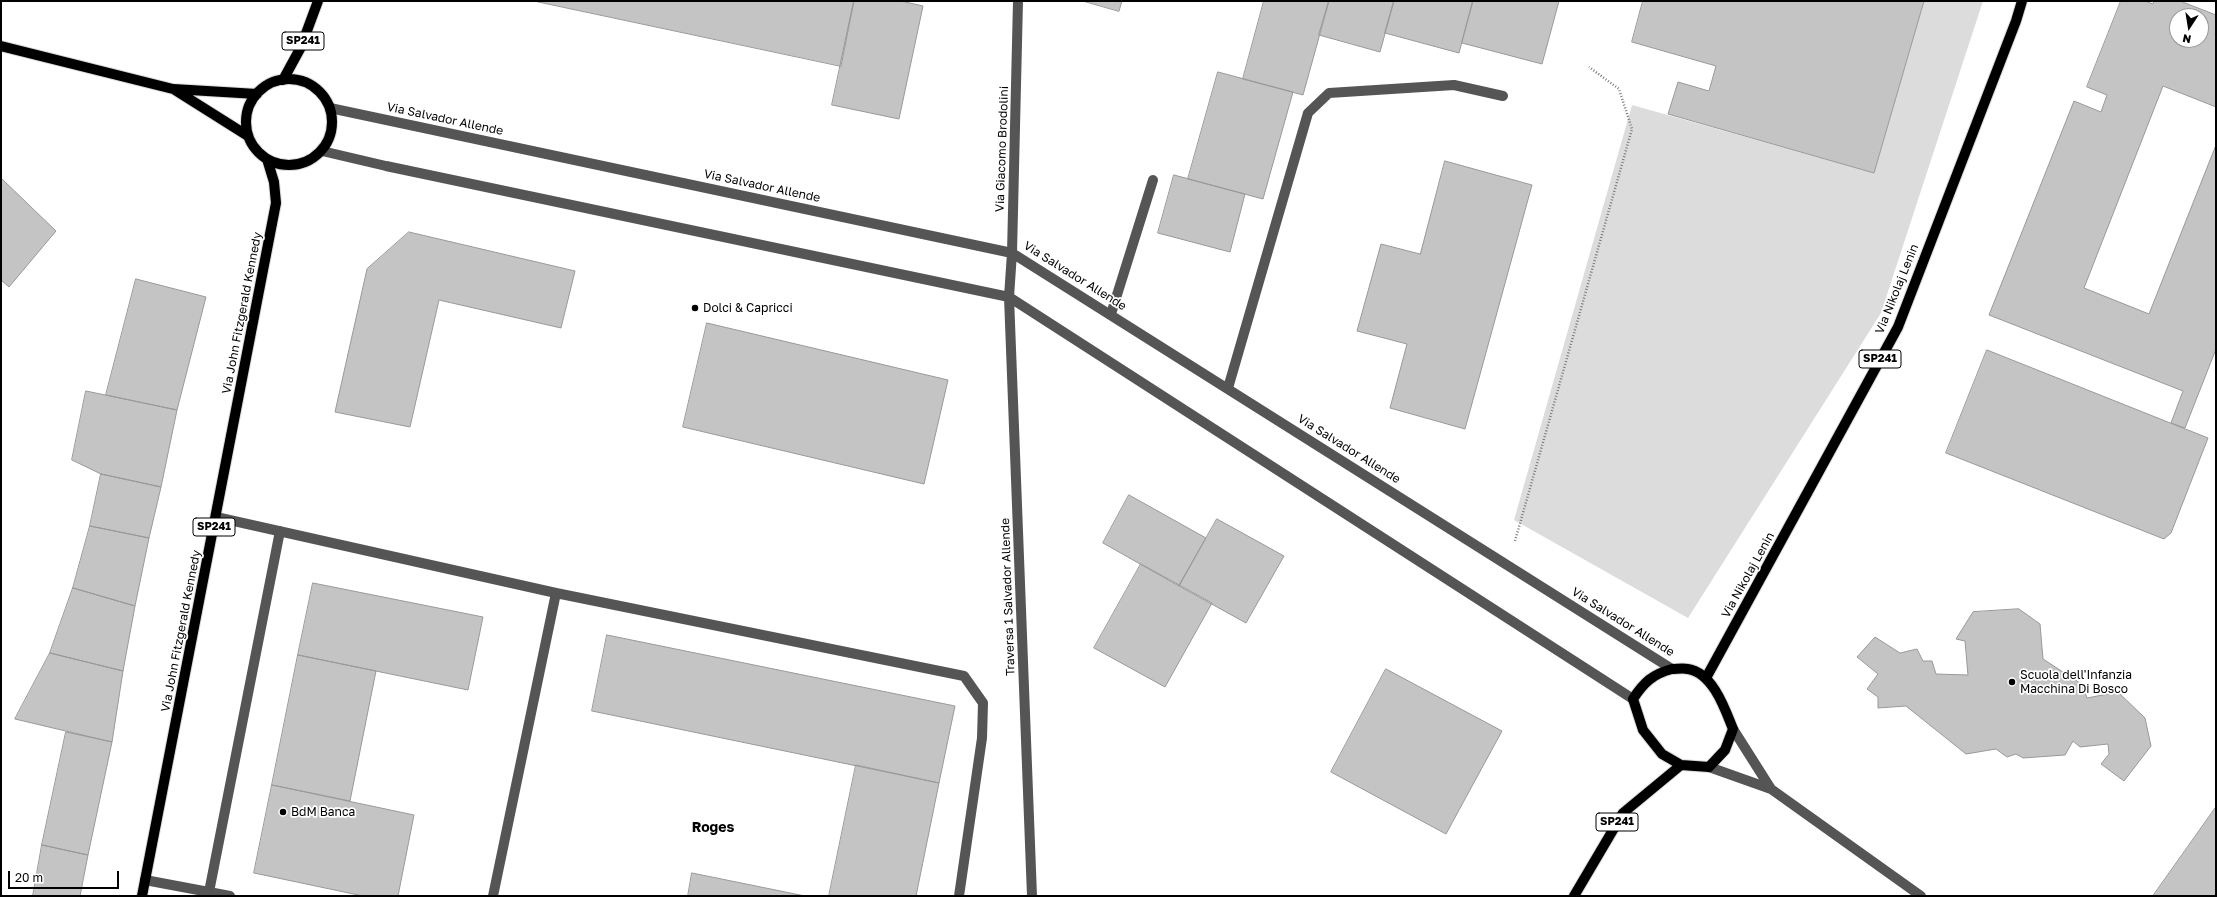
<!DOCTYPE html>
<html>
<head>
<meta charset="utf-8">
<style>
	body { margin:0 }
	#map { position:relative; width:2217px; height:897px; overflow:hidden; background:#fff; font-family:"Golos Text",sans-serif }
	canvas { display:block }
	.frame { position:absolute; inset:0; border:2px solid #000; pointer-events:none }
	.north { position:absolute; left:2169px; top:8px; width:40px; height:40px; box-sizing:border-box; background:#fff; border:1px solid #999; border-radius:50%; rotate:192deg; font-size:11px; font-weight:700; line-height:16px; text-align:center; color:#000 }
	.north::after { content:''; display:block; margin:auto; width:14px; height:18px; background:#000; clip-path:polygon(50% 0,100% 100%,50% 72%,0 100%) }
	.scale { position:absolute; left:8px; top:871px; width:111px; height:18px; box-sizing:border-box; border:2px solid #000; border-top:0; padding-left:5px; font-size:12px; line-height:14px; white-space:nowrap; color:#000; -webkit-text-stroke:3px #fff; paint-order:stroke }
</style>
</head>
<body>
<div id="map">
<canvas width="2217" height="897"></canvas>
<div class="frame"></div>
<div class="north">N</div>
<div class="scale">20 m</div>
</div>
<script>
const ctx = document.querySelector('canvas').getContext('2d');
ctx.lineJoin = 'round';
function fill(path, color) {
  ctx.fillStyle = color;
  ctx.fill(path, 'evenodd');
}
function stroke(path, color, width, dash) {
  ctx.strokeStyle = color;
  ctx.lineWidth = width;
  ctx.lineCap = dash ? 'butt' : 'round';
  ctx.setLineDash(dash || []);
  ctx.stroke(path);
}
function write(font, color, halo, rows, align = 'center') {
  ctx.font = font + ' "Golos Text",sans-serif';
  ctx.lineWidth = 3.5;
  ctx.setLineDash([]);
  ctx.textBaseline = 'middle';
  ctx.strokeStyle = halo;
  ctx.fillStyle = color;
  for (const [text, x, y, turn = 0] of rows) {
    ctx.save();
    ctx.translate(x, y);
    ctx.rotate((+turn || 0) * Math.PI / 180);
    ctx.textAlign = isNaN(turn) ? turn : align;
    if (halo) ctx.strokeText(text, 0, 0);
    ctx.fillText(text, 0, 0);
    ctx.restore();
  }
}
fill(new Path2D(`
	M 1924,1 L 1983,1 L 1881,313 L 1688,618 L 1514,520 L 1632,105 L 1874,173 Z`), '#dcdcdc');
const building = new Path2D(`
	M 534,1 L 854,1 L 841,66 Z
	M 854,1 L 901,1 L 923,6 L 899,119 L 832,105 Z
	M 1083,1 L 1122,1 L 1119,11 Z
	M 1264,1 L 1329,1 L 1303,95 L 1243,79 Z
	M 1329,1 L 1394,1 L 1380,52 L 1319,35 Z
	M 1394,1 L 1473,1 L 1459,53 L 1385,33 Z
	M 1473,1 L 1559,1 L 1542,64 L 1462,43 Z
	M 1643,1 L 1924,1 L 1874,173 L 1668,114 L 1678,82 L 1709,91 L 1716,66 L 1632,42 Z
	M 2121,1 L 2145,1 L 2153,4 L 2154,1 L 2180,1 L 2216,15 L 2216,107 L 2163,86 L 2084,288 L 2149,314 L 2216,145 L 2216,349 L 2185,428 L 2171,423 L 2183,391 L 1989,315 L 2074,101 L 2101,112 L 2107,95 L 2087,87 ZM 2177,16 L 2201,16 L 2201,40 L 2177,40 Z
	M 1218,72 L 1293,92 L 1263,199 L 1188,179 Z
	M 1445,161 L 1532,185 L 1465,429 L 1390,408 L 1407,344 L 1357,331 L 1381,244 L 1420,254 Z
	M 1174,175 L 1245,194 L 1230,252 L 1158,233 Z
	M 1,178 L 56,231 L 9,287 L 1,280 Z
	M 409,232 L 575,271 L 561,328 L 439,300 L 410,427 L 335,412 L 367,269 Z
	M 136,279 L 206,297 L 177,410 L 106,395 Z
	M 707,323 L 948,380 L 924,484 L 683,427 Z
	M 1987,350 L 2208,438 L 2171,533 L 2164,539 L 1946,453 Z
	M 86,391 L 177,410 L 161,487 L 101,474 L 72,460 Z
	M 101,474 L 161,487 L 149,538 L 90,526 Z
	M 1129,495 L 1206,538 L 1179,586 L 1103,543 Z
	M 1217,519 L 1284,556 L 1246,623 L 1179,586 Z
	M 90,526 L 149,538 L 135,606 L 73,588 Z
	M 1141,564 L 1212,603 L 1165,687 L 1094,648 Z
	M 313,583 L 483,617 L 468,690 L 298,655 Z
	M 73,588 L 135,606 L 123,671 L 50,653 Z
	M 2019,609 L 2040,624 L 2043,659 L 2083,685 L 2087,698 L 2118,692 L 2145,718 L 2151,746 L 2124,781 L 2101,764 L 2109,754 L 2108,744 L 2080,747 L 2073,741 L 2065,755 L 2023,758 L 2016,754 L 2007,757 L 1996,749 L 1966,754 L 1906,706 L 1878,708 L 1878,697 L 1867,689 L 1878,674 L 1857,657 L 1875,637 L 1900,653 L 1917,649 L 1923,661 L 1932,661 L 1936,674 L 1968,675 L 1965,641 L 1956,639 L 1973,612 Z
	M 607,635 L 955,706 L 939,783 L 592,711 Z
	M 50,653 L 123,671 L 112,742 L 15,719 Z
	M 298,655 L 376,671 L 350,801 L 272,785 Z
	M 1386,669 L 1502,731 L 1446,834 L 1331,772 Z
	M 66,732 L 112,742 L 88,855 L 42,845 Z
	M 856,765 L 939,783 L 916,896 L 829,896 Z
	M 272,785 L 414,815 L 398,896 L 363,896 L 254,873 Z
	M 2216,807 L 2216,896 L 2153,896 Z
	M 42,845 L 88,855 L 80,896 L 33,896 Z
	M 692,873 L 805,896 L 688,896 Z`);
fill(building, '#c4c4c4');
stroke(building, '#999', 1);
const major = new Path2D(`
	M 1,46 L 173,89 L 257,94
	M246 122a43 43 0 1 1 86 0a43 43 0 1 1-86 0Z
	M 283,80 L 301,47 L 318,1
	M 175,90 L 248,136
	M 1672,669 C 1677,669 1683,668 1688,669 C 1713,673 1725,709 1733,729 L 1725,750 L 1709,767 L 1681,765 L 1662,754 L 1643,730 L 1633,699 C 1644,682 1653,674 1672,669 Z
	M 1706,678 L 1898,327 L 2016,21 L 2022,1
	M 142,896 L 276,203 L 274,182 L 267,159
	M 1574,896 L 1623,813 L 1681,765`);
stroke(major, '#dbdbdb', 12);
stroke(new Path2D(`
	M 1515,541 L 1632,129 L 1619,89 L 1589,67`), '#777', 2.5, [1, 2]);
stroke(new Path2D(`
	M 1018,1 L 1012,253 L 1009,297 L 1032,896
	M 330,108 L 1012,253 L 1672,669
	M 322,151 L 386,166 L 1009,297 L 1633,699
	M 1111,314 L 1153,180
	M 1228,388 L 1308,113 L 1329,93 L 1454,85 L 1503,96
	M 216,517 L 556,593 L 964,676 L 983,703 L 982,738 L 959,896
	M 1733,729 L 1771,789
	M 1709,767 L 1771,789 L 1921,896
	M 145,880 L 230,896
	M 209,892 L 280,531
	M 493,896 L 556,593`), '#555', 10);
stroke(major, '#000', 10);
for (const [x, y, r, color] of [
	[695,308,4,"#000"],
	[2012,682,4,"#000"],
	[283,812,4,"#000"]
]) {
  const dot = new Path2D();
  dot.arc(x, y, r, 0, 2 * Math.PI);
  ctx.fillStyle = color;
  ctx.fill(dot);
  stroke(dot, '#fff', 1.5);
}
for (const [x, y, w] of [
	[303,41,42],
	[1880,359,42],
	[214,527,42],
	[1617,822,42]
]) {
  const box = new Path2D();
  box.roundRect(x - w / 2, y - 9, w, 18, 3);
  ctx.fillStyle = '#fff';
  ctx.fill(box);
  stroke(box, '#000', 1);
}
write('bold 11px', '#000', null, [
	["SP241",303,41],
	["SP241",1880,359],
	["SP241",214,527],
	["SP241",1617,822]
]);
write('12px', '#000', '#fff', [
	["Via Salvador Allende",445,119,12],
	["Via Giacomo Brodolini",1002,149,-88],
	["Via Salvador Allende",762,186,12],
	["Via Salvador Allende",1075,276,32],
	["Via Nikolaj Lenin",1897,289,-68],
	["Via John Fitzgerald Kennedy",242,313,-79],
	["Via Salvador Allende",1349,449,32],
	["Via Nikolaj Lenin",1748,575,-61],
	["Traversa 1 Salvador Allende",1008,597,-92],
	["Via Salvador Allende",1623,622,32],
	["Via John Fitzgerald Kennedy",181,631,-79]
]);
write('12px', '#000', '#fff', [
	["Dolci & Capricci",703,308],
	["Scuola dell'Infanzia",2020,675],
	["Macchina Di Bosco",2020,689],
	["BdM Banca",291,812]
], 'left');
write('bold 14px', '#000', '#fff', [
	["Roges",713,828]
]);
</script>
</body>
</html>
